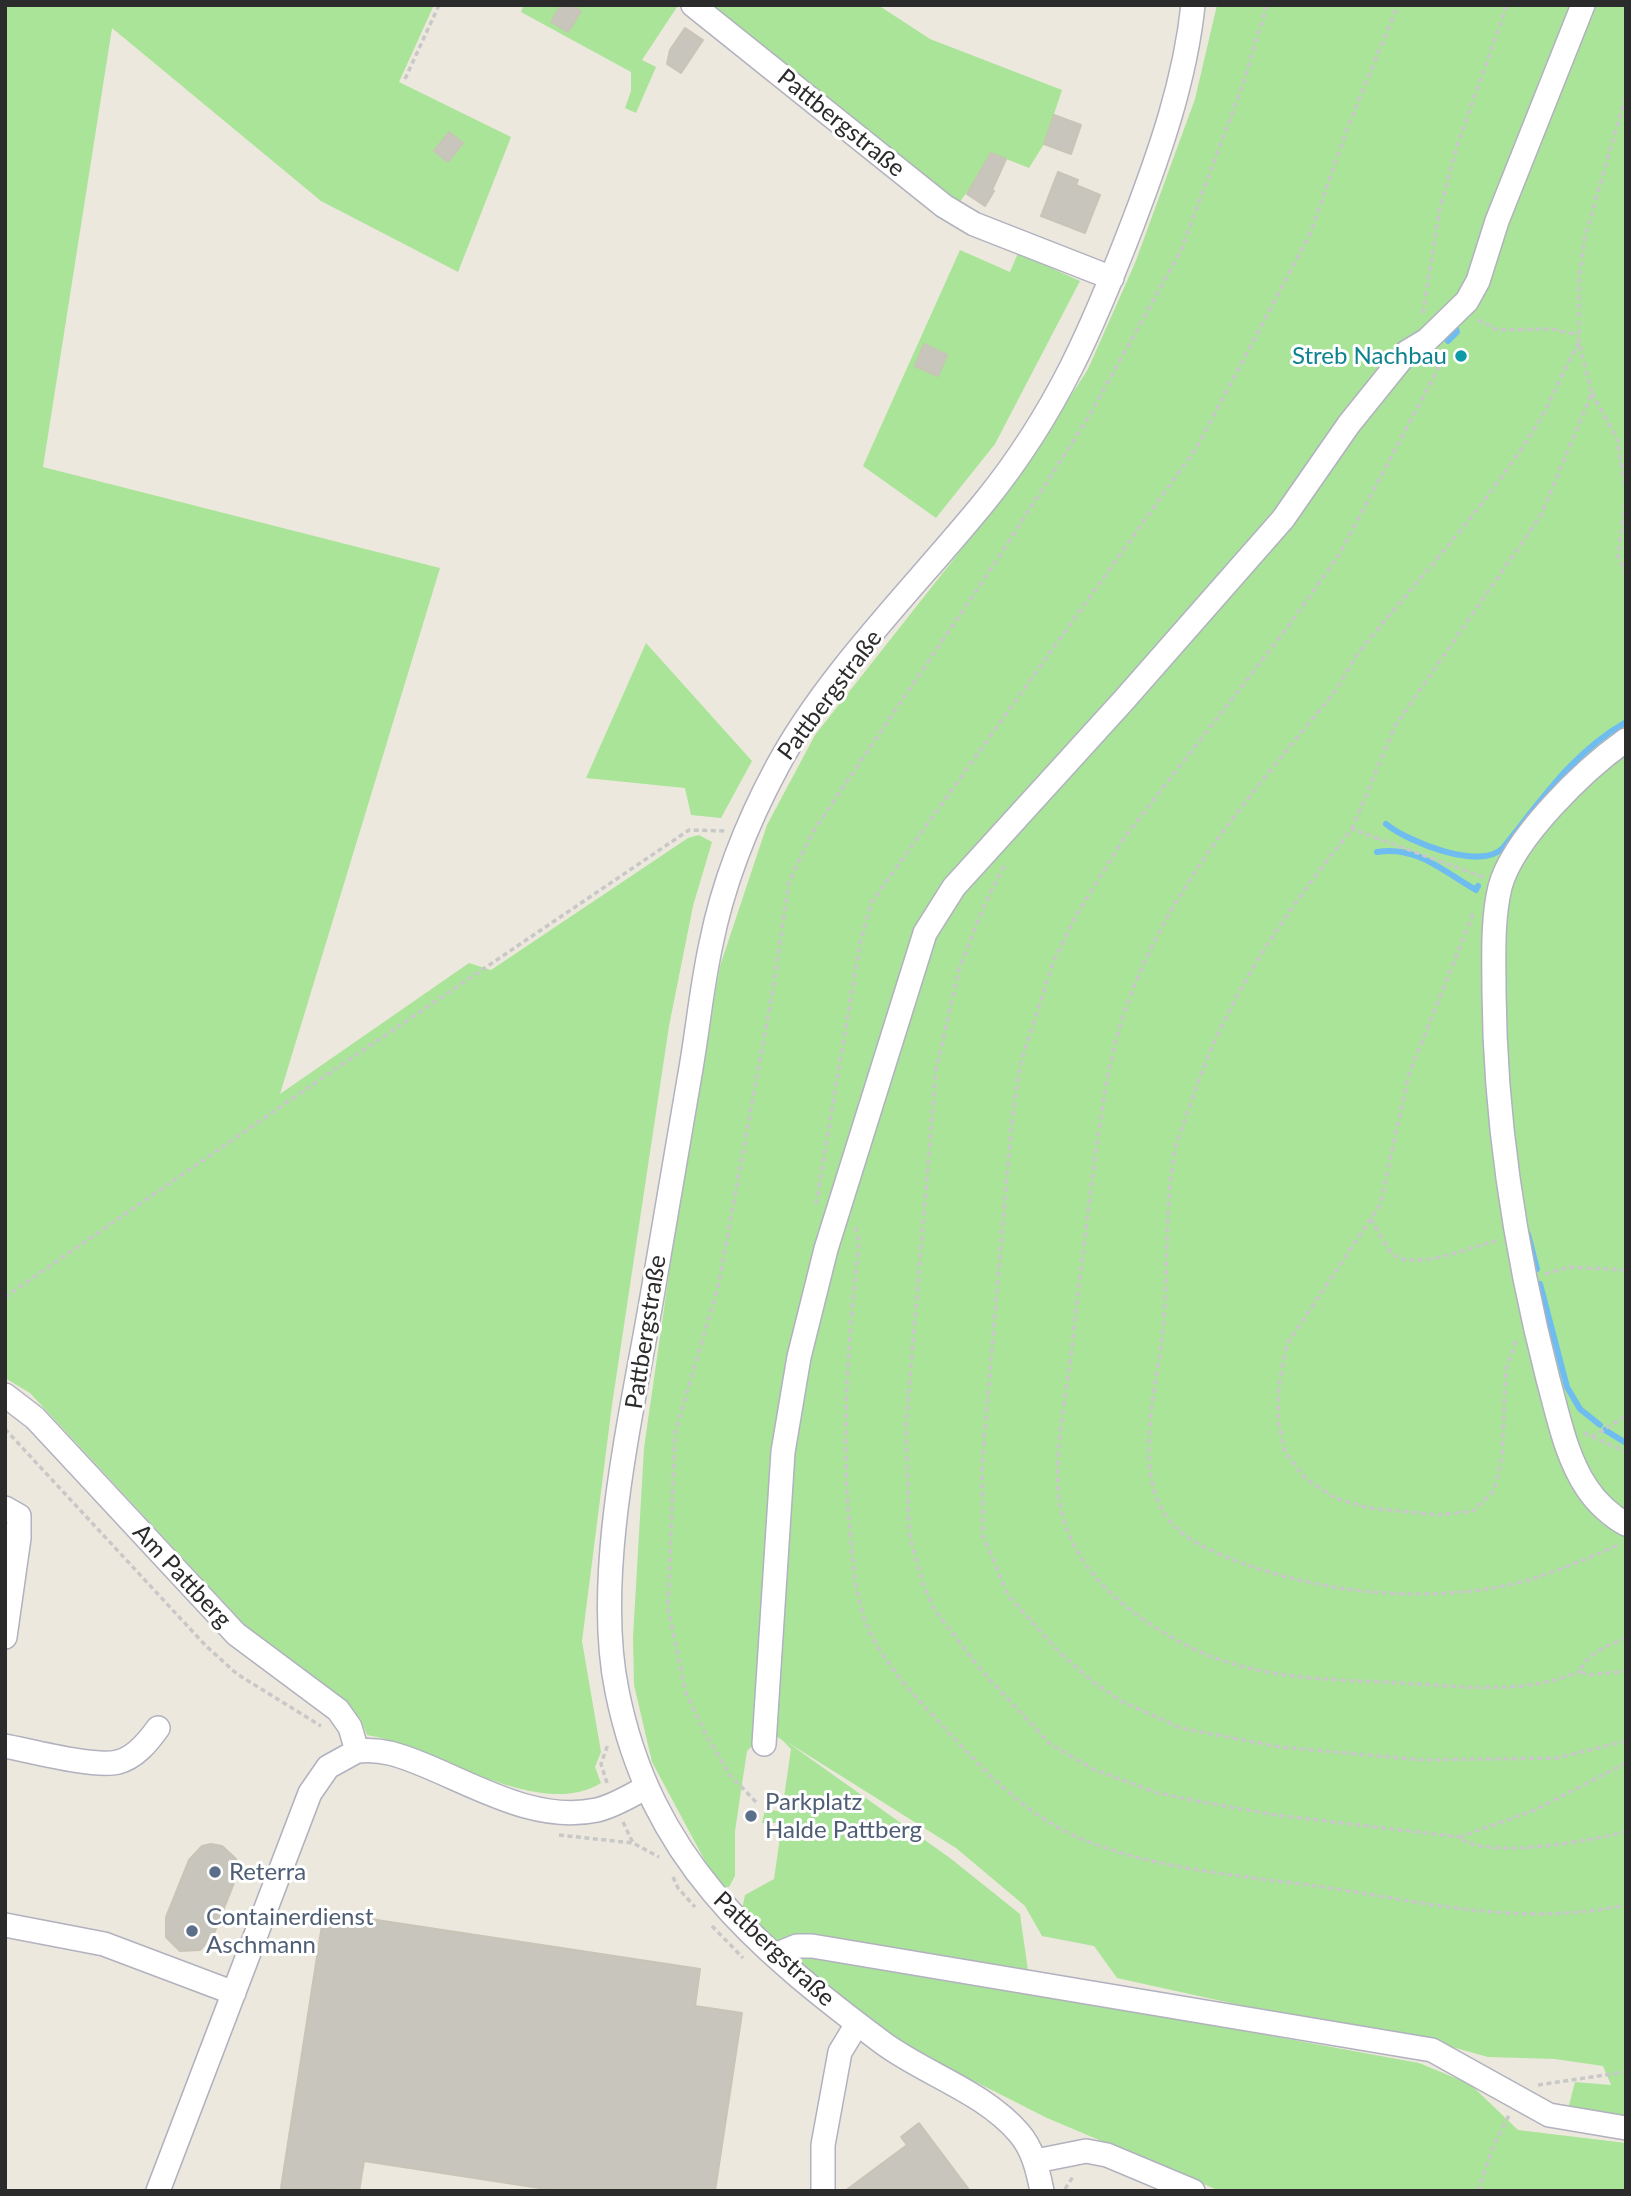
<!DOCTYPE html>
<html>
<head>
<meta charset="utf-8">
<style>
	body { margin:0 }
	#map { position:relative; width:1631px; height:2196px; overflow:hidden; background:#ede8dd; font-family:Lato,sans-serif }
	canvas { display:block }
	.frame { position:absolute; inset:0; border:7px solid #2b2b2b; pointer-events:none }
</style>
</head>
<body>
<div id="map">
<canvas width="1631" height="2196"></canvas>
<div class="frame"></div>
</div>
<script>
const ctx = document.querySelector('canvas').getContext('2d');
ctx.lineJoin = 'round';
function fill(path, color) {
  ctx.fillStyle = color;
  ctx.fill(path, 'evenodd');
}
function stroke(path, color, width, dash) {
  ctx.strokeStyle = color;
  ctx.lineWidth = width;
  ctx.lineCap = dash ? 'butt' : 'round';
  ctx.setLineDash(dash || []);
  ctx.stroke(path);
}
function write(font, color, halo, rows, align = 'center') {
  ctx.font = font + ' Lato,sans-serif';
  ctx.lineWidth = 6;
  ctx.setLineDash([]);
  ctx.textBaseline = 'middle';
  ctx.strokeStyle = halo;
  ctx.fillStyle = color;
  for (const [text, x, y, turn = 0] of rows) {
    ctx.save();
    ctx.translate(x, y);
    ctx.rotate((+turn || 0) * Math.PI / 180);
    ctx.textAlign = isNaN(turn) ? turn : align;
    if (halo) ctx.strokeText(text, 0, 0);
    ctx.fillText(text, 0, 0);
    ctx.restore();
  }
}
fill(new Path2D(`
	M 5,5 L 434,5 L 399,82 L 511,137 L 458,272 L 321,201 L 112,28 L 43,467 L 440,568 L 280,1094 L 469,963 L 491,970 L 688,838 L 699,835 L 712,842 L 693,906 L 669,1026 L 612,1405 L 582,1641 L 601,1752 L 595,1767 L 601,1783 C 538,1822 433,1746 367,1735 L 361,1720 L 350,1707 L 256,1637 L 30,1393 L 5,1378 Z
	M 524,5 L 677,7 L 642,60 L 656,67 L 636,113 L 625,108 L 631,91 L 631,72 L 521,12 Z
	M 712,5 L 878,5 L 930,39 L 1062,90 L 1044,144 L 1029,168 L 991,153 L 984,169 L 959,203 Z
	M 1217,5 L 1626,5 L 1626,2117 L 1568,2109 L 1575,2082 L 1611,2085 L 1603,2066 L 1555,2059 L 1488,2057 L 1398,2032 L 1335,2026 L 1117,1978 L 1094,1946 L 1042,1936 L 1025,1906 L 956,1848 L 787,1742 L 950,1858 L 1020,1914 L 1031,1992 L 1419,2063 L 1470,2084 L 1518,2130 L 1626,2143 L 1626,2191 L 1220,2191 L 1047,2118 L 907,2047 L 793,1960 L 742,1909 L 745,1895 L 774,1879 L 782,1823 L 762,1823 L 765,1810 L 782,1811 L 791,1749 C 781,1739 780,1735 763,1735 L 747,1751 L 735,1831 L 735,1876 L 729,1887 L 719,1887 L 652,1762 L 634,1685 L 633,1637 L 644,1448 L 683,1176 L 720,966 L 767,825 L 815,735 L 1020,475 L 1088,369 L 1135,263 L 1195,99 Z
	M 960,250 L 1010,272 L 1018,253 L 1080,281 L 995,444 L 936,518 L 863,466 Z
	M 646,643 L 752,761 L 721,818 L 691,815 L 685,788 L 586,778 Z`), '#a9e499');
stroke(new Path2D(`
	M 1448,341 L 1457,332 L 1455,326
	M 1428,355 L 1431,352
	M 1386,824 C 1408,842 1480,871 1503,848 C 1541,801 1572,753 1626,722
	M 1377,852 C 1417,845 1444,872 1476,890 L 1478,886
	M 1528,1234 L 1537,1269
	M 1540,1284 L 1567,1387 L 1580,1409 L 1600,1425
	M 1605,1430 L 1626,1443`), '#6fbdf0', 6);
const building = new Path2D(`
	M 561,5 L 572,5 L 581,11 L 568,32 L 551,22 Z
	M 685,28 L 703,40 L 681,73 L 667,64 L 670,50 Z
	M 1054,115 L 1081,125 L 1071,154 L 1044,144 Z
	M 449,132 L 463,143 L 448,162 L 434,151 Z
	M 991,153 L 1006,159 L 992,190 L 994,191 L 985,206 L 967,194 Z
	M 1058,172 L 1078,180 L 1076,185 L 1100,195 L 1085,233 L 1041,216 Z
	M 924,344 L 947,355 L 938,376 L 915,366 Z
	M 211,1844 L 222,1846 L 236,1859 L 238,1869 L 236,1878 L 213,1936 L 200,1950 L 180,1951 L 166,1937 L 166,1917 L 189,1860 L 202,1846 Z
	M 324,1912 L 700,1969 L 695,2006 L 742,2013 L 715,2191 L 559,2191 L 364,2161 L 359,2191 L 281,2188 Z
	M 919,2123 L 970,2191 L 845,2191 L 907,2145 L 901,2137 Z`);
fill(building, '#c8c5bc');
stroke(building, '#c8c4b6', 2);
const minor = new Path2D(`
	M 693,5 L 944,206 L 974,224 L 1112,278
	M 1626,740 C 1585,769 1513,838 1500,887 C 1492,921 1494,957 1494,992 C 1495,1121 1516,1254 1548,1379 C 1558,1415 1566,1457 1587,1488 C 1596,1502 1611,1516 1626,1524
	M 5,1395 L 35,1418 L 236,1634 L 338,1710 L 350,1727 L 357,1751 C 382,1748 402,1756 424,1765 C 478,1787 537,1823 597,1810 C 614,1806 630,1796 645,1788
	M 5,1508 L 19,1516 L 19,1538
	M 5,1535 L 19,1538 L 5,1637
	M 764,1744 L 783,1452 L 799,1357 L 826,1249 L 925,933 L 954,887 L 1124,700 L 1283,519 L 1349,424 L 1407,352 L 1427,340 L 1467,301 L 1478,281 L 1497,221 L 1583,5
	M 5,1746 C 31,1751 95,1768 118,1762 C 135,1758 148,1742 158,1728
	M 5,1925 L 104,1944 L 234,1993
	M 775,1955 L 797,1946 L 812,1946 L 1432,2050 L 1549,2115 L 1626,2128
	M 1036,2161 L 1086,2151 L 1107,2155 L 1193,2191
	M 158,2191 L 310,1793 L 328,1767 L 357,1751
	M 823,2191 L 823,2145 L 840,2052 L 857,2024
	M 1042,2191 C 1038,2171 1033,2149 1019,2133 C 984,2092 925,2074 883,2043 C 753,1946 650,1857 617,1691 C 592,1570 635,1402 655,1279 C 667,1209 679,1138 691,1068 C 698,1027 702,985 711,944 C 723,884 748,821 777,767 C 827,673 919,583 986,500 C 1057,412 1093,327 1133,223 C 1160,152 1185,81 1193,5`);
stroke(minor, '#b1b1bf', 26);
stroke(new Path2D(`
	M 405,79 L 439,5
	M 1423,313 L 1439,212 L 1458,143 L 1507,5
	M 1478,320 L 1498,330 L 1552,329 L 1578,335
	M 1579,343 C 1562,371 1552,401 1535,428 C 1485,507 1422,575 1363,647 C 1351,661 1344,680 1332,695 C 1253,792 1170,885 1127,1005 C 1107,1060 1101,1116 1093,1174 C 1085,1234 1078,1294 1071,1355 C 1065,1399 1056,1444 1058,1488 C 1063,1566 1129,1617 1194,1649 C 1259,1680 1329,1679 1400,1683 C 1458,1686 1525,1696 1580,1671
	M 1439,357 L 1437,371 L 1339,555 L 1284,632 L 1124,838 L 1074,919 L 1053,963 L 1021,1062 L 1012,1119 L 982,1464 L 983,1536 L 1008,1595 L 1059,1652 L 1093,1682 L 1123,1702 L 1181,1728 L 1280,1747 L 1422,1760 L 1557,1758 L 1626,1741
	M 1592,393 L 1617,439 L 1626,494
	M 1626,495 L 1618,556 L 1626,575
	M 1352,829 L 1395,726 L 1541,515 L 1592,393 L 1579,343 L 1579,278 L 1585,237 L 1626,95
	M 1004,866 L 984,906 L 959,969 L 936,1070 L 906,1425 L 909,1533 L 923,1584 L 934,1609 L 981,1670 L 1050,1744 L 1095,1770 L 1158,1793 L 1202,1802 L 1276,1815 L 1459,1837
	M 1483,877 L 1352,829 C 1283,915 1226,997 1191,1102 C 1186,1119 1177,1137 1174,1155 C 1164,1215 1169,1278 1162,1338 C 1156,1390 1136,1458 1161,1508 C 1176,1536 1206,1549 1234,1560 C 1316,1591 1406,1602 1493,1588 C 1538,1581 1580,1561 1621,1544
	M 1473,914 L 1409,1074 L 1380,1205 L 1287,1344 L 1279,1385 L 1278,1420 L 1285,1452 L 1306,1479 L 1335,1498 L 1369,1508 L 1439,1515 L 1473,1511 L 1494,1491 L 1502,1456 L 1506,1369 L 1517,1338
	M 816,1204 L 860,944 L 871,903 L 1197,447 L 1310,234 L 1349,124 L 1398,5
	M 1371,1219 C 1377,1229 1383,1242 1391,1252 C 1409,1274 1472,1246 1496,1241
	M 856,1227 L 859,1242 C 848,1342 840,1441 851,1541 C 854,1574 857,1609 873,1638 C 893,1676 927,1709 956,1740 C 992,1779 1028,1815 1077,1837 C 1151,1869 1237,1875 1316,1886 C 1423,1901 1517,1928 1626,1905
	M 1545,1274 L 1569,1267 L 1626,1270
	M 5,1297 L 325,1076 L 689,830 L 725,831
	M 5,1429 L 206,1646 L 237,1674 L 321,1726
	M 1584,1433 L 1626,1452
	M 1592,1437 L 1626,1416
	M 1626,1638 C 1608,1646 1588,1652 1580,1671 L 1588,1675 L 1626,1671
	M 1626,1763 L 1535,1810 L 1459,1837 C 1487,1861 1590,1840 1626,1832
	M 607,1783 L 601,1764 L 608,1744
	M 756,1802 L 730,1775 L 705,1733 L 686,1693 L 668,1608 L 675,1433 L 718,1287 L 773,989 L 789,882 L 812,833 L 995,563 L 1088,418 L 1181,250 L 1242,87 L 1267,5
	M 623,1822 L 633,1843
	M 559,1835 L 633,1843 L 659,1857
	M 673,1877 L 678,1888 L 695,1907
	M 712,1926 L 743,1958
	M 1538,2085 L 1626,2072
	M 1065,2189 L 1074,2175
	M 1478,2191 L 1492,2150 L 1509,2115`), '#c8c8c8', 3.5, [5, 3.5]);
stroke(minor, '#fff', 23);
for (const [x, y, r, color] of [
	[1461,356,7,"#0f9aa8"],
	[751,1816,7,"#5c6f8a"],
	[215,1872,7,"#5c6f8a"],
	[192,1931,7,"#5c6f8a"]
]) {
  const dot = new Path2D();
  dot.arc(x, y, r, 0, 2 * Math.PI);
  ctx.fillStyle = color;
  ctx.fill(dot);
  stroke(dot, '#fff', 2.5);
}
write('24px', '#2b2b2b', '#fff', [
	["Pattbergstraße",841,123,39],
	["Pattbergstraße",830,695,-53],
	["Pattbergstraße",646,1332,-81],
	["Am Pattberg",182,1576,47],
	["Pattbergstraße",774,1949,43]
]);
write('24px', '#0d838f', '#fff', [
	["Streb Nachbau",1447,356]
], 'right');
write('24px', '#4e5e75', '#fff', [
	["Parkplatz",765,1802],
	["Halde Pattberg",765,1830],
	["Reterra",229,1872],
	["Containerdienst",206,1917],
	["Aschmann",206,1945]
], 'left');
</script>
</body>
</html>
